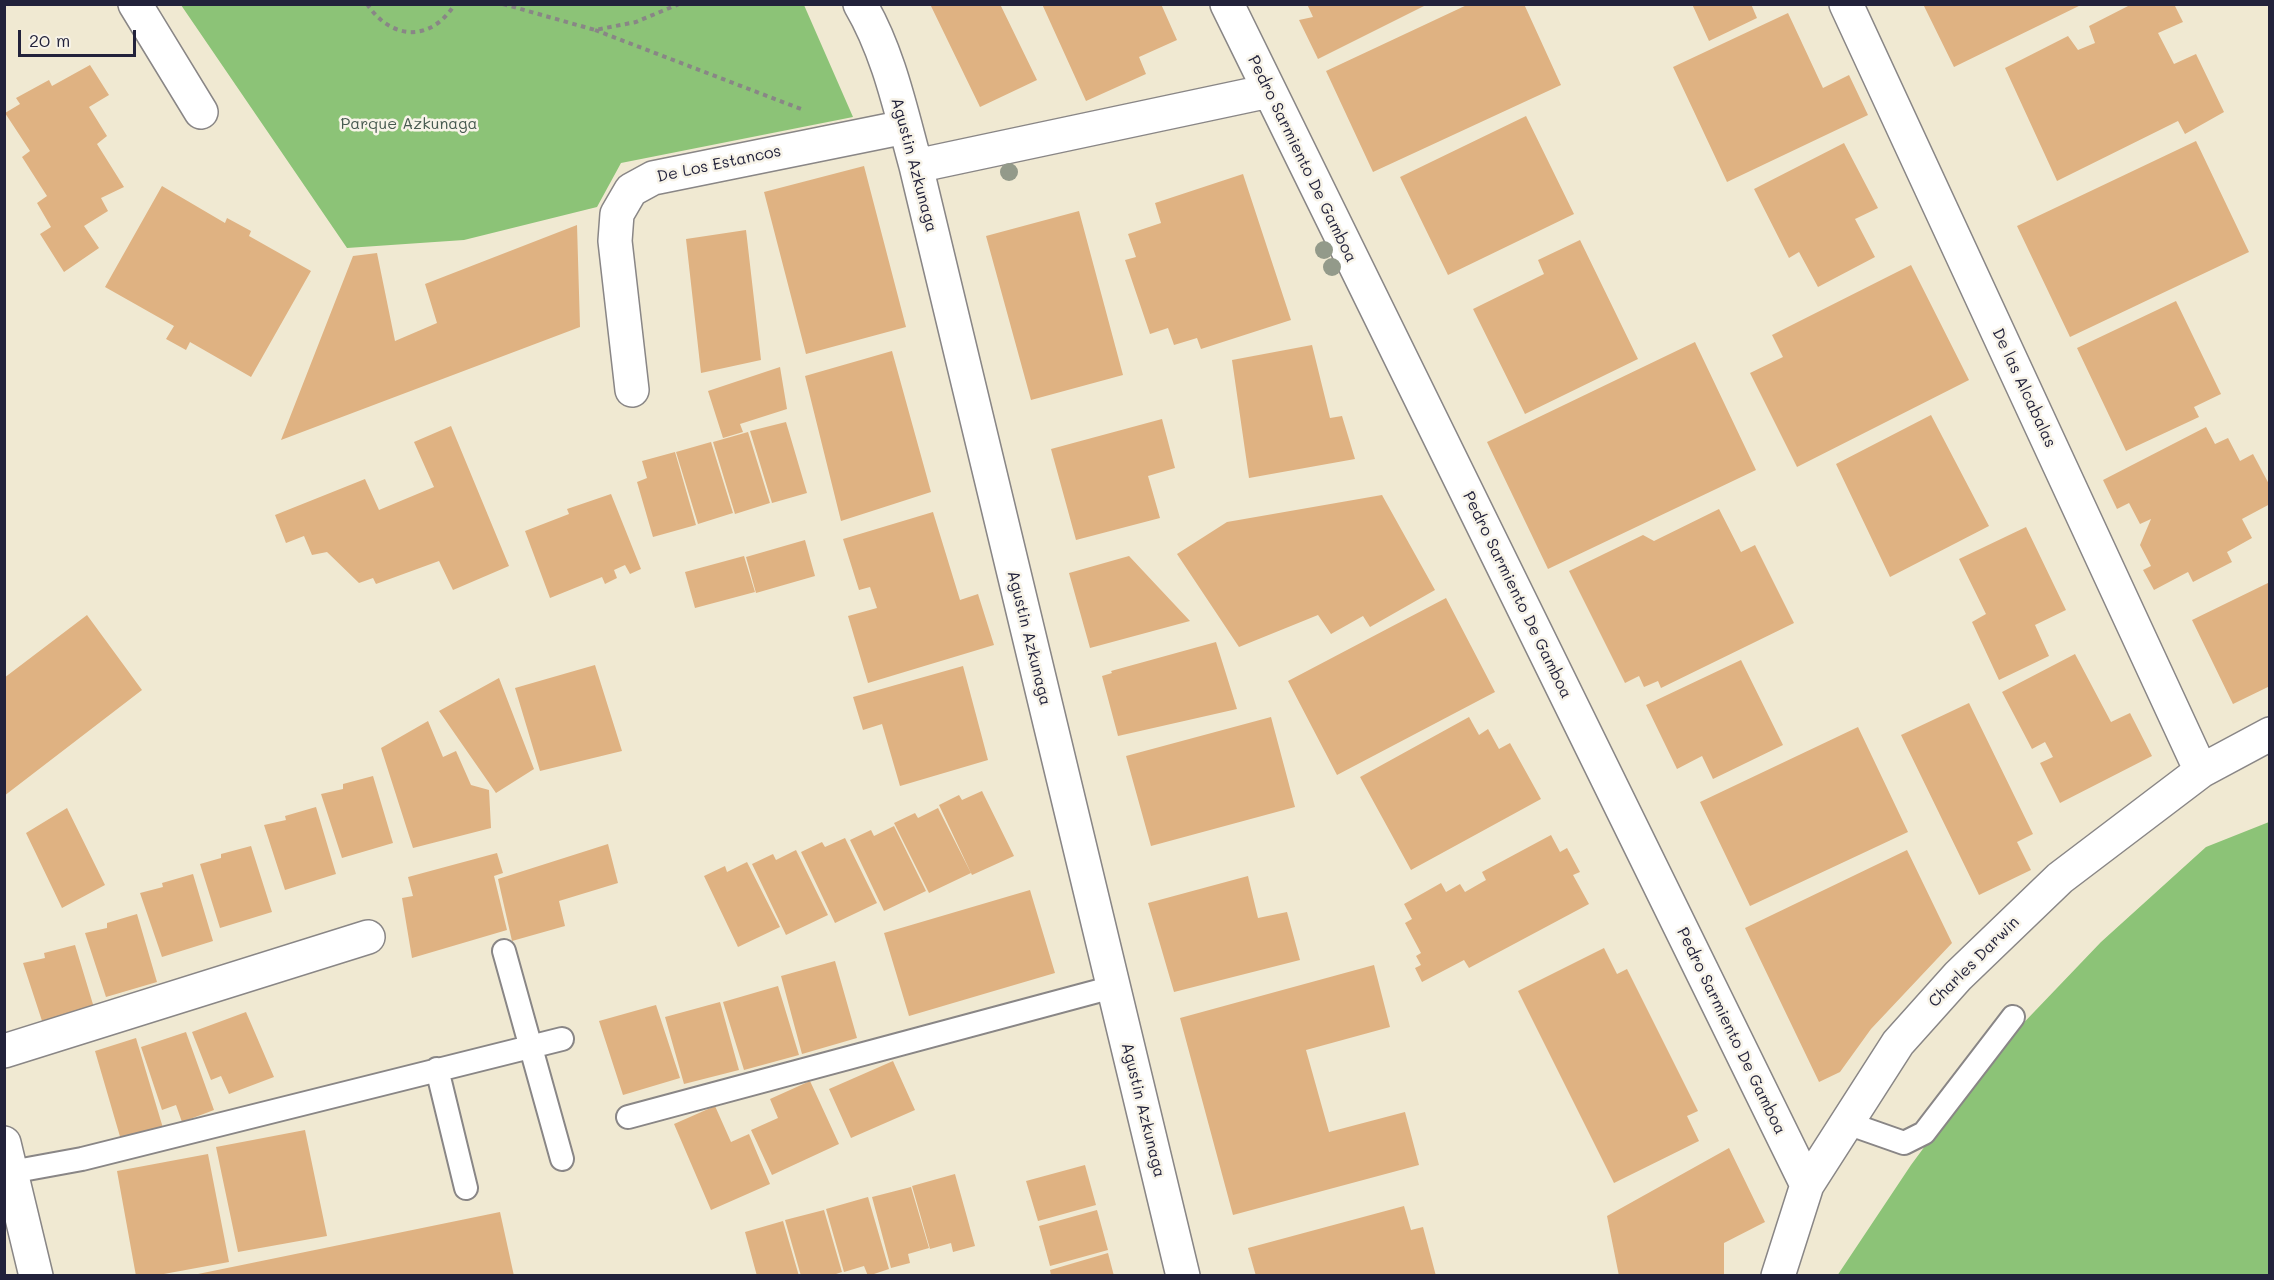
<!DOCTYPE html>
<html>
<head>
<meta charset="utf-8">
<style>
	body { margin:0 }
	#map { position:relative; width:2274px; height:1280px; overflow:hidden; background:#f0e9d2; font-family:Mali,sans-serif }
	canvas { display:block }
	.frame { position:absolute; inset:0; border:6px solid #22223b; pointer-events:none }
	.scale { position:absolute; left:18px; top:30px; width:118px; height:27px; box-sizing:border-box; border:3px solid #22223b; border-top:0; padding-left:8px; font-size:18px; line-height:21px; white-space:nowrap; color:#22223b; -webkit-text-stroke:4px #f7f3e8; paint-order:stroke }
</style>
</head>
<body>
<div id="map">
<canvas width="2274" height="1280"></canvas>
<div class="frame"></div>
<div class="scale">20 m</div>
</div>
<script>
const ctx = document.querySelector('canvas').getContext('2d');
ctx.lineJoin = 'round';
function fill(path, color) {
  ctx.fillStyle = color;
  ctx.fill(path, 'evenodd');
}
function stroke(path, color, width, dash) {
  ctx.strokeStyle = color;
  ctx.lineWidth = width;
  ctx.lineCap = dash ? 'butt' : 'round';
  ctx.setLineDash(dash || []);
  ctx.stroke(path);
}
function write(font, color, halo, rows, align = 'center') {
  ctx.font = font + ' Mali,sans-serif';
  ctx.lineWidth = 5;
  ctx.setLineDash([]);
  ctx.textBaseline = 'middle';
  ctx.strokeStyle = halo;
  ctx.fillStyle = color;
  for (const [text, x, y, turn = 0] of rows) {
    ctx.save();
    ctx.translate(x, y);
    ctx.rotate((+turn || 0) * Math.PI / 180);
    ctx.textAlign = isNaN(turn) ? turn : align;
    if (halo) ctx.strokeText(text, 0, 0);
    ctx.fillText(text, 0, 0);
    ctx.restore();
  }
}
fill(new Path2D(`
	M 181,5 L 804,5 L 853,117 L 621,163 L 597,207 L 464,240 L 347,248 Z
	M 2269,822 L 2269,1275 L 1837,1276 L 1911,1165 L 1990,1058 L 2101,942 L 2206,847 Z`), '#8cc377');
fill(new Path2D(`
	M 930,4 L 1000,4 L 1037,80 L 980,107 Z
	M 1042,4 L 1161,4 L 1177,40 L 1139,57 L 1146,74 L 1086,101 Z
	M 1307,4 L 1423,4 L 1424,6 L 1318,59 L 1299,20 L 1313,17 Z
	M 1469,4 L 1524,4 L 1561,85 L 1373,172 L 1326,71 Z
	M 1692,4 L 1751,4 L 1757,18 L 1709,41 Z
	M 1923,4 L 2083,4 L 1954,67 Z
	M 2132,4 L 2174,4 L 2183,22 L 2158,33 L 2174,64 L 2196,54 L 2224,112 L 2185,134 L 2178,121 L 2057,181 L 2005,68 L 2068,36 L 2078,50 L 2095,43 L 2089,26 Z
	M 1788,13 L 1823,88 L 1849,75 L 1868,115 L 1727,182 L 1673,67 Z
	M 90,65 L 109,95 L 89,107 L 107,136 L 97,144 L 124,187 L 101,198 L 108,211 L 84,226 L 99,248 L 64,272 L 40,234 L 51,227 L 37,203 L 47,196 L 22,157 L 30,151 L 5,113 L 20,104 L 16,98 L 49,80 L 52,86 Z
	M 1526,116 L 1574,214 L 1448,275 L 1400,177 Z
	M 2196,141 L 2249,252 L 2070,337 L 2017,226 Z
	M 1844,143 L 1878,208 L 1855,219 L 1875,257 L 1818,287 L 1799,252 L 1789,258 L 1754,189 Z
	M 864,166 L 906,327 L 806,354 L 764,192 Z
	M 1243,174 L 1291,320 L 1201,349 L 1197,338 L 1174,345 L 1168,328 L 1150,334 L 1125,260 L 1136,257 L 1128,234 L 1161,223 L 1155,203 Z
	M 162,186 L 225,223 L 227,218 L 251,231 L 249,236 L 311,271 L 251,377 L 190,342 L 186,350 L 166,339 L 174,326 L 105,287 Z
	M 1079,211 L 1123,375 L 1031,400 L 986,236 Z
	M 577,225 L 580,327 L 281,440 L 353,256 L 377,253 L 395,341 L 437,323 L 425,284 Z
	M 746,230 L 761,360 L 701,373 L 686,239 Z
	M 1580,240 L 1638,359 L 1525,414 L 1473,309 L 1544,274 L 1538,260 Z
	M 1911,265 L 1969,380 L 1797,467 L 1750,373 L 1783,357 L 1772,335 Z
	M 2176,301 L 2221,394 L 2194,407 L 2199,417 L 2126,451 L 2077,348 Z
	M 1695,342 L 1756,470 L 1548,569 L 1487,442 Z
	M 1312,345 L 1330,418 L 1342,416 L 1355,459 L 1249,478 L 1232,360 Z
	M 892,351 L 931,492 L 841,521 L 805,376 Z
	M 780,367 L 787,409 L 740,424 L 743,432 L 723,438 L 708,391 Z
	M 1931,415 L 1989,526 L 1890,577 L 1836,464 Z
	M 1162,419 L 1175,468 L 1148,476 L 1160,518 L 1076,540 L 1051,449 Z
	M 786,422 L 807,493 L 772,503 L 750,431 Z
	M 451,426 L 509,566 L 453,590 L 439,561 L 376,584 L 373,578 L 359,583 L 327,552 L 312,555 L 304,536 L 286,543 L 275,515 L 365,479 L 379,510 L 434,487 L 414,442 Z
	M 2206,427 L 2215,444 L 2228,438 L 2240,461 L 2253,454 L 2270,486 L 2270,504 L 2242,519 L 2252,538 L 2227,552 L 2232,562 L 2193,582 L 2188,572 L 2154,590 L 2143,570 L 2151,566 L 2140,545 L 2151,519 L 2140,524 L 2129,503 L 2117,509 L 2103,480 Z
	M 748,432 L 770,503 L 735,514 L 713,442 Z
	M 711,442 L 733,513 L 698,524 L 676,452 Z
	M 675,452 L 696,525 L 653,537 L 637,482 L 647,478 L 642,461 Z
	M 611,494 L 641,569 L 630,574 L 625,565 L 614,570 L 617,578 L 605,584 L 602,577 L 550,598 L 525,531 L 569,514 L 567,509 Z
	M 1382,495 L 1435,590 L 1370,627 L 1363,616 L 1331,634 L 1318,615 L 1239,647 L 1177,554 L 1227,522 Z
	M 1719,509 L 1741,552 L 1755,545 L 1794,623 L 1661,688 L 1658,681 L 1644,687 L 1639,676 L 1625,683 L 1569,571 L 1643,535 L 1654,541 Z
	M 933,512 L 960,600 L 978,594 L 994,645 L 868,683 L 848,616 L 877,608 L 870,587 L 859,590 L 843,539 Z
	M 2026,527 L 2066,610 L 2035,625 L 2049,656 L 1999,680 L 1972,622 L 1986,614 L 1959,559 Z
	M 805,540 L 815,576 L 756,593 L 746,557 Z
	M 744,556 L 755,592 L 695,608 L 685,572 Z
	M 1129,556 L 1190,621 L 1090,648 L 1069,573 Z
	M 2270,582 L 2270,686 L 2233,704 L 2192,620 Z
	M 1446,598 L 1495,692 L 1337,775 L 1288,681 Z
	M 87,615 L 142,690 L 4,796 L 4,678 Z
	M 1216,642 L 1237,709 L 1118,736 L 1102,676 L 1112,673 L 1111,671 Z
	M 2075,654 L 2111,722 L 2130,713 L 2152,756 L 2060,803 L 2040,763 L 2053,757 L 2045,742 L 2032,749 L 2002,692 Z
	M 1741,660 L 1783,745 L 1713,779 L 1702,756 L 1677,769 L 1646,705 Z
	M 595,665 L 622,751 L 540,771 L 515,688 Z
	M 963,666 L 988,760 L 900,786 L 882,724 L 863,730 L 853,697 Z
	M 499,678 L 534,769 L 496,793 L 439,711 Z
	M 1969,703 L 2033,834 L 2017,842 L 2031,870 L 1979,895 L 1901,735 Z
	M 1271,717 L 1295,807 L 1151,846 L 1126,756 Z
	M 1469,717 L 1479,735 L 1488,729 L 1499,749 L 1510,743 L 1541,799 L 1411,870 L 1360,777 Z
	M 428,721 L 443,757 L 456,751 L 471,785 L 489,790 L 491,828 L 413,848 L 381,748 Z
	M 1858,727 L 1908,832 L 1750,906 L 1700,802 Z
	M 373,776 L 393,843 L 342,858 L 321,794 L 343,789 L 343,784 Z
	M 982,791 L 1014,856 L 972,875 L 939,805 L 959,795 L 962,800 Z
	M 316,807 L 336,874 L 285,890 L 264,825 L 286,820 L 285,816 Z
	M 67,808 L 105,885 L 62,908 L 26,833 Z
	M 938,808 L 971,873 L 929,893 L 894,823 L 915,813 L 918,818 Z
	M 894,826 L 926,891 L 884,911 L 850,840 L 871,830 L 874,836 Z
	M 1551,835 L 1560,852 L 1567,848 L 1580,872 L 1573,875 L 1589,904 L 1469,968 L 1464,960 L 1422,982 L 1415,968 L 1421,965 L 1416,956 L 1421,953 L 1405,923 L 1412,919 L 1404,904 L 1441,883 L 1446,892 L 1460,884 L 1465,892 L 1486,880 L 1482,872 Z
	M 845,838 L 877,903 L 835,923 L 801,852 L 822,842 L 825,847 Z
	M 608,844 L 618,883 L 559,901 L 565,926 L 512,941 L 498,879 Z
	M 251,846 L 272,912 L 220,928 L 200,864 L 221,858 L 221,854 Z
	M 796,850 L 828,915 L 786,935 L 752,864 L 773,854 L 776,860 Z
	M 1907,850 L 1952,943 L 1871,1029 L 1840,1072 L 1819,1082 L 1745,928 Z
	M 497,853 L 503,873 L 494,876 L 507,930 L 412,958 L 402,898 L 413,896 L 408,877 Z
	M 747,862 L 780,927 L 738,947 L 704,876 L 725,866 L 727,872 Z
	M 193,874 L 213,941 L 162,957 L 140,893 L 163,887 L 162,883 Z
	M 1248,876 L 1258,918 L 1287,912 L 1300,960 L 1174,992 L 1148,903 Z
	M 1030,890 L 1055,973 L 909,1016 L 884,933 Z
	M 137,914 L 157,982 L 106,997 L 85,933 L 107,928 L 107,923 Z
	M 75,945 L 95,1011 L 44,1027 L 23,963 L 45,958 L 44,953 Z
	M 1604,948 L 1617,974 L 1627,969 L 1698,1111 L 1687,1116 L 1699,1141 L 1614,1183 L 1518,991 Z
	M 835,961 L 857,1038 L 802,1054 L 781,976 Z
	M 1374,965 L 1390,1027 L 1306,1050 L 1329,1132 L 1405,1112 L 1419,1165 L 1233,1215 L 1180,1018 Z
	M 778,986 L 799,1055 L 744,1070 L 723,1002 Z
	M 720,1002 L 739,1070 L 684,1084 L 665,1017 Z
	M 656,1005 L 680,1078 L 623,1095 L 599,1021 Z
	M 246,1012 L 274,1077 L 229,1094 L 221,1076 L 211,1080 L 192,1032 Z
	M 186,1032 L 214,1110 L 182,1122 L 176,1105 L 162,1110 L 141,1047 Z
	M 136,1038 L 163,1128 L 121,1140 L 95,1051 Z
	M 893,1061 L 915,1110 L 851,1138 L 829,1089 Z
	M 810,1081 L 839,1144 L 772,1175 L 751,1130 L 778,1118 L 770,1099 Z
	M 715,1106 L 731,1142 L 749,1134 L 770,1184 L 711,1210 L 674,1124 Z
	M 305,1130 L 327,1236 L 238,1252 L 216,1147 Z
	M 1729,1148 L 1765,1222 L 1724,1243 L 1724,1276 L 1619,1276 L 1607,1216 Z
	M 208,1154 L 229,1262 L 153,1276 L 136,1276 L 117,1171 Z
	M 1085,1165 L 1096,1205 L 1038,1221 L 1026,1181 Z
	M 955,1174 L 975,1246 L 953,1252 L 951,1243 L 930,1249 L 912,1186 Z
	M 911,1187 L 929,1248 L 908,1254 L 910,1263 L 891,1268 L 872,1197 Z
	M 868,1197 L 889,1269 L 868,1276 L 864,1266 L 844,1272 L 826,1209 Z
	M 1404,1206 L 1411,1230 L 1423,1227 L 1436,1276 L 1256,1276 L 1248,1248 Z
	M 824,1210 L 842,1272 L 830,1276 L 801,1276 L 785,1220 Z
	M 1097,1210 L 1108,1250 L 1050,1266 L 1039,1226 Z
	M 500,1212 L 514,1276 L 198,1276 L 198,1274 Z
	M 783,1221 L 799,1276 L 757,1276 L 745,1232 Z
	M 1108,1253 L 1114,1276 L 1051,1276 L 1050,1270 Z`), '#dfb282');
const service = new Path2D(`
	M 504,951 L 562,1159
	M 437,1069 L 466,1188
	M 628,1117 L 1113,987
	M 1847,1123 L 1904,1143 L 1924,1133 L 2013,1017
	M 11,1172 L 82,1159 L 562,1039`);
const minor = new Path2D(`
	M 135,4 L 201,112
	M 860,4 C 889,53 901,112 916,166 L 1183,1276
	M 1227,4 L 1807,1185
	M 1846,4 L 2201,771
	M 916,166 L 1269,91
	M 632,390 L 615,241 L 617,214 L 631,190 L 653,178 L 905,127
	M 4,1051 L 368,937
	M 4,1143 L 36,1276
	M 1778,1276 L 1807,1185 L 1898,1043 L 1958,976 L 2060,878 L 2201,771 L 2270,734`);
stroke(service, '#898686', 26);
stroke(minor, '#898686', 36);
stroke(new Path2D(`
	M 367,4 C 392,41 431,42 455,4
	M 503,4 L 595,30 L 636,22 L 679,4
	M 595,30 L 801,109`), '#898686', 4, [4.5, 4.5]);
stroke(service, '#fff', 22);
stroke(minor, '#fff', 33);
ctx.fillStyle = '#939a8a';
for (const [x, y] of [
	[1009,172],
	[1324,250],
	[1332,267]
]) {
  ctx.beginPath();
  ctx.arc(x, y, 9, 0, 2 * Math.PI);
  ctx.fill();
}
write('16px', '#475a50', '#f7f3e8', [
	["Parque Azkunaga",409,124]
]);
write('16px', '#22223b', '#f7f3e8', [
	["Pedro Sarmiento De Gamboa",1302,159,64],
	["De Los Estancos",719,164,-12],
	["Agustin Azkunaga",914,165,75],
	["De las Alcabalas",2024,388,65],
	["Pedro Sarmiento De Gamboa",1517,595,64],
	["Agustin Azkunaga",1029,638,76],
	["Charles Darwin",1974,962,-45],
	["Pedro Sarmiento De Gamboa",1731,1031,64],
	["Agustin Azkunaga",1143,1110,76]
]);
</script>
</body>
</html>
